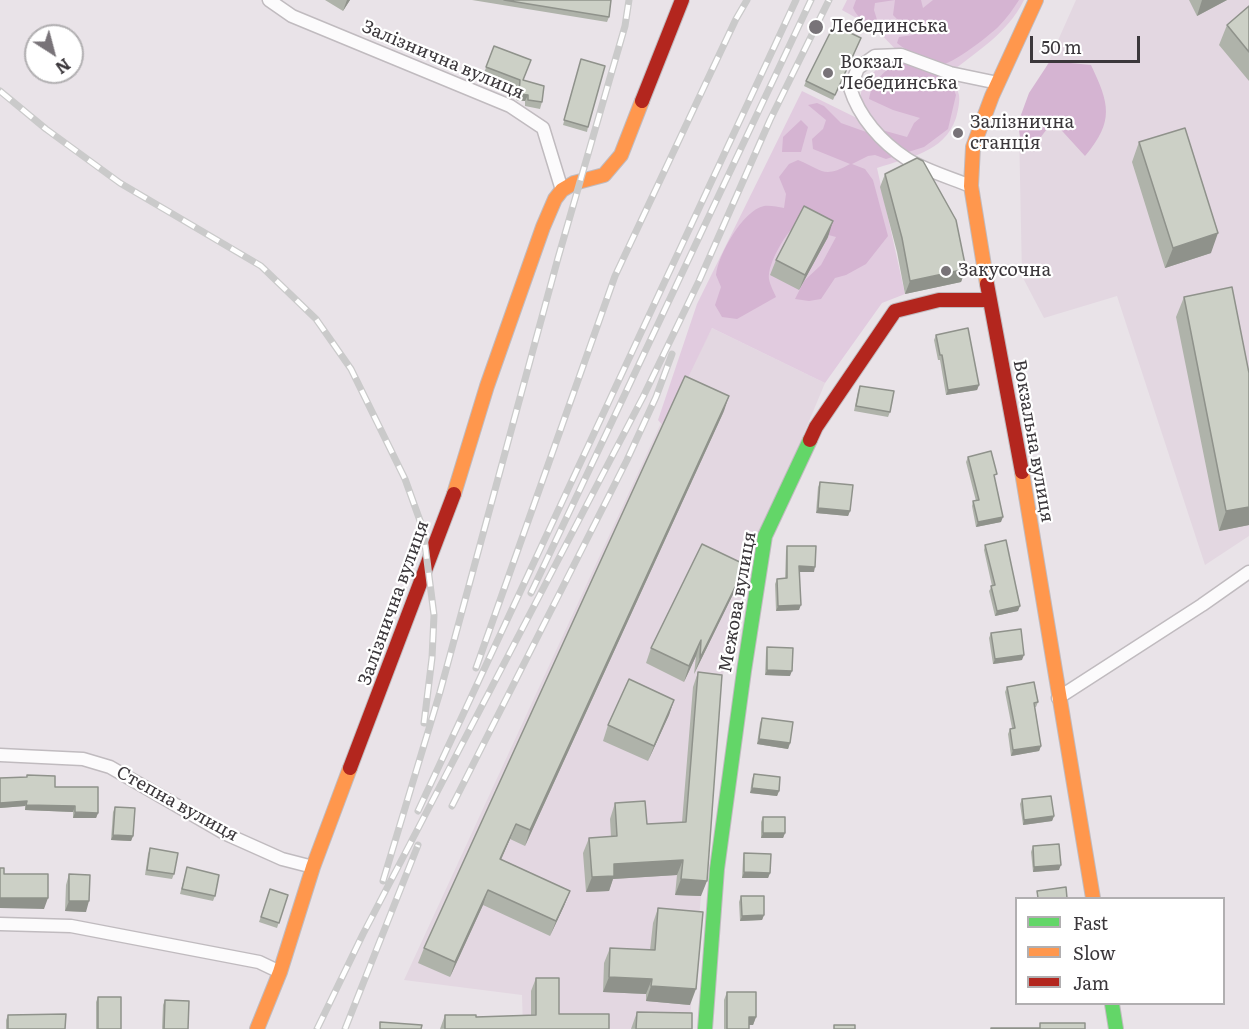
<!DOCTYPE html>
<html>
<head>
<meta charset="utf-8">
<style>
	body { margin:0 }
	#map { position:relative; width:1249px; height:1029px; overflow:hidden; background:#e9e3e8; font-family:Literata,serif }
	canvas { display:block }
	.legend { position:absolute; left:1015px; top:897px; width:210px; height:108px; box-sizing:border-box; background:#fff; border:2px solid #b1afb1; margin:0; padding:8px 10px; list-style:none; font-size:18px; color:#3b373b }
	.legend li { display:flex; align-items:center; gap:12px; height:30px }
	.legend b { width:30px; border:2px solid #b1afb1 }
	.north { position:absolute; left:24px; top:24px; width:60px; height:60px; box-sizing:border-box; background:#fff; border:2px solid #b1afb1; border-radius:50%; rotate:144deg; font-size:16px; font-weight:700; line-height:24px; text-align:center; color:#3b373b }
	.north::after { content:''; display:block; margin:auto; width:21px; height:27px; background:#787378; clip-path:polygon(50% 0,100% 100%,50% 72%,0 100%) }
	.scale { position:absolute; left:1030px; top:36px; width:110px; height:27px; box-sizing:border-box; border:3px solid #3b373b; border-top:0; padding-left:8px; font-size:18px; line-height:21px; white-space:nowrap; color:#3b373b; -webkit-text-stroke:4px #fff; paint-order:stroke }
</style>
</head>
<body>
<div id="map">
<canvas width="1249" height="1029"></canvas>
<ul class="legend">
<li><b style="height:8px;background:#63d668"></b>Fast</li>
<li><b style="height:8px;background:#ff974d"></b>Slow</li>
<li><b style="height:8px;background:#b3261e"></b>Jam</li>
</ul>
<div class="north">N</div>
<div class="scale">50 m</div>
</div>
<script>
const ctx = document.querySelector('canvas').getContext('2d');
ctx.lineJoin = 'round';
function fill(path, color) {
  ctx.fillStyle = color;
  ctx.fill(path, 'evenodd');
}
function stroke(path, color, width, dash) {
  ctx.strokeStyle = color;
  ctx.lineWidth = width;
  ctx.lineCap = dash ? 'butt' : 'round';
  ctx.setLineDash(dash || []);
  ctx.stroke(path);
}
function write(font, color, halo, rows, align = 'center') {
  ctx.font = font + ' Literata,serif';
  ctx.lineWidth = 4.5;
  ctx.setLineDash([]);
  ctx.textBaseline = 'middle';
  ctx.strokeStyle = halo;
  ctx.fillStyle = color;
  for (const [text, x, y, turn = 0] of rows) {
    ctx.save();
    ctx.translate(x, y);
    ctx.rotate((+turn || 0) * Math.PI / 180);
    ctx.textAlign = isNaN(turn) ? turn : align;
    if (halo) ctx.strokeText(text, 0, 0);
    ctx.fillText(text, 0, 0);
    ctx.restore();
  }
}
fill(new Path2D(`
	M 1076,0 L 1249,0 L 1249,536 L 1205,565 L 1117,296 L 1044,318 L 1022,276 L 1019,128 Z
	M 712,328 L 825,383 L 752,557 L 720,687 L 689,1029 L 523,1029 L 522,995 L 404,980 L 661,423 Z`), '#e3d7e1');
fill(new Path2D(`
	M 847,0 L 1024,0 C 1007,34 978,50 950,73 C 953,80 957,87 959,95 C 960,101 958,111 956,118 C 944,153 909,157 877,168 L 905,294 L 882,303 L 825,383 L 712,328 L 664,427 L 658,420 L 697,304 L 802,91 L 869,124 C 866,117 862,109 861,101 C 858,78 884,63 901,55 L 876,29 L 842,10 Z`), '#e1cbdf');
fill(new Path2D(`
	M 856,0 L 921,0 L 923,8 L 933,0 L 1019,0 C 1013,9 1007,18 999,26 C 990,35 950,67 938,65 C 923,62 909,52 897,43 L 899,37 L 913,35 L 910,23 L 900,22 L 893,15 L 895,0 L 875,3 L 874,10 L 878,23 C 866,24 858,19 853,8 Z
	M 902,60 L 936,72 L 950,80 L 956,95 L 948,129 L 924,147 L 886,159 L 875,155 L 868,156 L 852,164 L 865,169 L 873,180 L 888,236 L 866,264 L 846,275 L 835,278 L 821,299 L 809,301 L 795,299 L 804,281 L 821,265 L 836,237 L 821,233 L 799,222 C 787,230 767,264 769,279 C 770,285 774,292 776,297 L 737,319 L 722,317 L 715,305 L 721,287 L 716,275 C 718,255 743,210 764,206 C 770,205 778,207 784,208 L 786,194 L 779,177 L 789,164 L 798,160 C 823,170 823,179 850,164 L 813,149 L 812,139 L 823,129 L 826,120 L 808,105 L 817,103 L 824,106 L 841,123 L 869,133 L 882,130 L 907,137 L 914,123 L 920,118 L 893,110 L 869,99 C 872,81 886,69 902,60 Z
	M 1050,61 L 1091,65 C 1109,103 1115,121 1085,156 L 1053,121 L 1034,146 L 1021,143 L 1018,123 L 1029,93 Z
	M 801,120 L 808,127 L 801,152 L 782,152 L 783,137 Z`), '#d5b4d2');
const street = new Path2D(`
	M 269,0 L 292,16 L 510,106 L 543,128 L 562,190
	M 971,186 C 951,178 924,170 907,159 C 881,142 859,117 850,88 L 858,68 L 875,56 L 901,55 L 950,73 L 998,83
	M 1058,698 L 1202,605 L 1249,572
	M 0,755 L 83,759 L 110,767 L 226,834 L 282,859 L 313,867
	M 0,924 L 71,926 L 259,962 L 280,972`);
const fast = new Path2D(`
	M 1112,1004 L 1116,1029
	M 705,1029 L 717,869 L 744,671 L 765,536 L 810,440`);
const slow = new Path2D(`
	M 987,284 L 971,186 L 973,147 L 992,96 L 1036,0
	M 1022,472 L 1093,898
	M 454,494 L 487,386 L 543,227 L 555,199 L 562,190 L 574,183 L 604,175 L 621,155 L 642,101
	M 257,1029 L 280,972 L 313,867 L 350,768`);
const jam = new Path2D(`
	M 642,101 L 682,0
	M 987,284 L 1022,472
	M 810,440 L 816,427 L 895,311 L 939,300 L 990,300
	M 350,768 L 454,494`);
stroke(street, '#c0bbbf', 15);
stroke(fast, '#c0bbbf', 16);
stroke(slow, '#c0bbbf', 16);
stroke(jam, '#c0bbbf', 16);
stroke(street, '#fcfbfc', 12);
stroke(fast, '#63d668', 14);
stroke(slow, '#ff974d', 14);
stroke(jam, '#b3261e', 14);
const rail = new Path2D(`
	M 0,91 L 46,129 L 120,183 L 261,266 L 316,319 L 351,369 L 405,479 L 423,529 L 434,615 L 432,658 L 424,723
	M 531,593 L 811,0
	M 476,668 L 615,276 L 736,19 L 747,0
	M 452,806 L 627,460 L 656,397 L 672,354
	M 418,811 L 796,0
	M 383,881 L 440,692 L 558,258 L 625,26 L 629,0
	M 317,1029 L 363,934 L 643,397 L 699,281 L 770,120 L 829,0
	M 345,1029 L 418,845`);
stroke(rail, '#cacaca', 7);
stroke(rail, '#fff', 4.5, [14]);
fill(new Path2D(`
	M 325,0 L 350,0 L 343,11 Z
	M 472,0 L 611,0 L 609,17 L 607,22 Z
	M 1189,0 L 1227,0 L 1197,16 Z
	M 1249,6 L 1249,81 L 1219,45 L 1227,25 Z
	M 861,38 L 833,100 L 804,86 L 806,81 Z
	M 494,46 L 542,102 L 540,109 L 525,106 L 525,101 L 516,100 L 518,87 L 484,73 Z
	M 581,59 L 588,127 L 587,132 L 563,125 Z
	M 1139,142 L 1211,253 L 1165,268 L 1132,162 Z
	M 885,174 L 966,269 L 961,282 L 905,294 L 897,252 L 880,187 Z
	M 828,237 L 799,290 L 770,275 L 776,260 Z
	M 1184,297 L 1249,373 L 1249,525 L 1219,531 L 1176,317 Z
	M 936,335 L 979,385 L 977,390 L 946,395 L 940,360 L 938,360 L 934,340 Z
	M 860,386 L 890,412 L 888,417 L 854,411 L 858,391 Z
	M 724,411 L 525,846 L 510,839 L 501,860 L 570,891 L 564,906 L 550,936 L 483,905 L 450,977 L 418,963 L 424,948 Z
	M 968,457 L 995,480 L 1001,522 L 976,527 L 972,506 L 973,501 L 976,501 L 966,462 Z
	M 820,482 L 850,511 L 848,516 L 816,513 L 818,487 Z
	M 985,545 L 1018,611 L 995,616 L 989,591 L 992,586 L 984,550 Z
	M 787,546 L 814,572 L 799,572 L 799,610 L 776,611 L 775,584 L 777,579 L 785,579 L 786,551 Z
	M 740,580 L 694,674 L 696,656 L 684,682 L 646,663 L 651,648 Z
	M 991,633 L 1022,660 L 993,664 L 989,638 Z
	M 767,647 L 790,676 L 765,675 L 766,652 Z
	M 698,672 L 701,896 L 675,895 L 677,875 L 613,879 L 609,891 L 586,892 L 583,853 L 589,838 L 611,837 L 610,819 L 615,803 L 647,824 L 682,822 L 693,687 Z
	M 1007,687 L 1038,702 L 1036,707 L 1035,707 L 1041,746 L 1039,751 L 1011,756 L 1008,734 L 1010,729 L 1012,728 L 1005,692 Z
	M 674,700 L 669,715 L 648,761 L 603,741 L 608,725 Z
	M 762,718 L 790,743 L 788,749 L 757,744 L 760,723 Z
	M 754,774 L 779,791 L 777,796 L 750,793 L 752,779 Z
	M 27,775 L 55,787 L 98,813 L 96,818 L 73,818 L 73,812 L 25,810 L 25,806 L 0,808 L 0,778 L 27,777 Z
	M 1022,799 L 1054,816 L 1052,821 L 1023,825 L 1020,804 Z
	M 115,807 L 133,836 L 131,841 L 111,840 L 113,812 Z
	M 763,817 L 785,833 L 783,838 L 761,838 L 761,822 Z
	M 1033,846 L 1059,870 L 1033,872 L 1031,852 Z
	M 150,848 L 174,874 L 172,879 L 145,875 L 148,854 Z
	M 744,853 L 770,873 L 768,878 L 742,878 L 743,858 Z
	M 187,867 L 215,896 L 213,901 L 180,894 Z
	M 69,874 L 86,912 L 65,911 L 66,885 Z
	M 270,889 L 288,895 L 277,928 L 259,922 Z
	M 741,896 L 764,915 L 762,920 L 740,921 L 739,902 Z
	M 658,908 L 690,1005 L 646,1001 L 646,994 L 603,992 L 604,963 L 610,948 L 650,950 L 653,923 Z
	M 536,978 L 559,1014 L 609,1029 L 440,1029 L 445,1015 L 476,1017 L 531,1015 L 531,991 Z
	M 727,992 L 756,1017 L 753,1025 L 749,1025 L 749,1029 L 724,1029 L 724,1000 Z
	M 98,997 L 121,1029 L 96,1029 L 96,1002 Z
	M 165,1000 L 188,1029 L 162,1029 L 163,1005 Z
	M 637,1012 L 692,1029 L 631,1029 Z
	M 8,1015 L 65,1029 L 6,1029 L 6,1020 Z`), '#afb3aa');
fill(new Path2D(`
	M 347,0 L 350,0 L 343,11 Z
	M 1202,0 L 1227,0 L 1197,16 Z
	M 519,94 L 528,95 L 525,101 L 516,100 Z
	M 833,221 L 828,237 L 799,290 L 805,275 Z
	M 1218,233 L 1211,253 L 1165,268 L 1173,248 Z
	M 966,269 L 961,282 L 905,294 L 910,281 Z
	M 979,385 L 977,390 L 946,395 L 948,390 Z
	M 729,396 L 724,411 L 525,846 L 530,830 Z
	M 1249,507 L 1249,525 L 1219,531 L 1226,511 Z
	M 818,508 L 850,511 L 848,516 L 816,513 Z
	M 1003,517 L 1001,522 L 976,527 L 978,522 Z
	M 746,565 L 740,580 L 694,674 L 700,658 Z
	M 799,566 L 815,567 L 814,572 L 797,572 Z
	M 801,605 L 799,610 L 776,611 L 778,606 Z
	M 1020,606 L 1018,611 L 995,616 L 997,611 Z
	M 701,640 L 696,656 L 684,682 L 689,666 Z
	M 1024,655 L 1022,660 L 993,664 L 995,659 Z
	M 767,670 L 792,671 L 790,676 L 765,675 Z
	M 674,700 L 669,715 L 648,761 L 654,746 Z
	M 759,739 L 790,743 L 788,749 L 757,744 Z
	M 1041,746 L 1039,751 L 1011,756 L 1013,750 Z
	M 752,788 L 779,791 L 777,796 L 750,793 Z
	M 27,801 L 25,806 L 0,808 L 0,803 Z
	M 26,805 L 75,806 L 73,812 L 25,810 Z
	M 75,812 L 98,813 L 96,818 L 73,818 Z
	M 1054,816 L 1052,821 L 1023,825 L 1024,820 Z
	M 516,824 L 510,839 L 494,875 L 500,859 Z
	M 763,833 L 785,833 L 783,838 L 761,838 Z
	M 113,835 L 133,836 L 131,841 L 111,840 Z
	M 683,860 L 677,875 L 613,879 L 609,891 L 586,892 L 592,877 L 614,864 Z
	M 1061,865 L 1059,870 L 1033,872 L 1034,867 Z
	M 744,872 L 770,873 L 768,878 L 742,878 Z
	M 681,879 L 707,881 L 701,896 L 675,895 Z
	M 488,890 L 483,905 L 450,977 L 455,962 Z
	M 570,891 L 564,906 L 550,936 L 556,921 Z
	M 0,898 L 48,898 L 44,909 L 0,908 Z
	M 69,901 L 89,901 L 86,912 L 65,911 Z
	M 764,915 L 762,920 L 740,921 L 742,916 Z
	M 609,977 L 652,979 L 646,994 L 603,992 Z
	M 651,986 L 696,989 L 690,1005 L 646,1001 Z
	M 749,1017 L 756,1017 L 753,1025 L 746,1025 Z`), '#8f928b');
const building = new Path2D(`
	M 504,0 L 611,0 L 609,17 Z
	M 1249,6 L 1249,52 L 1227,25 Z
	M 834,25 L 861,38 L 835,95 L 806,81 Z
	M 494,46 L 531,60 L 523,80 L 544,86 L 542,102 L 528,100 L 528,95 L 519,94 L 520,80 L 486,67 Z
	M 581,59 L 605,66 L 588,127 L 564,120 Z
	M 1185,128 L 1218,233 L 1173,248 L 1139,142 Z
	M 917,158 L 923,161 L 956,220 L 966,269 L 910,281 L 902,238 L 885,174 Z
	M 804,206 L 833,221 L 805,275 L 776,260 Z
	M 1232,287 L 1249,373 L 1249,507 L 1226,511 L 1184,297 Z
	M 968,328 L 979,385 L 948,390 L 942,355 L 940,355 L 936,335 Z
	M 685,376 L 729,396 L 530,830 L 516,824 L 500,859 L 570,891 L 556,921 L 488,890 L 455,962 L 424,948 Z
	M 860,386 L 894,391 L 890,412 L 856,406 Z
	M 991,451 L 997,474 L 994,475 L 1003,517 L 978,522 L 973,501 L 979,500 L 968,457 Z
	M 820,482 L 853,485 L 850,511 L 818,508 Z
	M 1006,540 L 1020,606 L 997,611 L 991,586 L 995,585 L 985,545 Z
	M 702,544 L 746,565 L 700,658 L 701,640 L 689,666 L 651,648 Z
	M 787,546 L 816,546 L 815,567 L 799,566 L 801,605 L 778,606 L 777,579 L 787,578 Z
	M 1021,629 L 1024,655 L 995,659 L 991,633 Z
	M 767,647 L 793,648 L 792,671 L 767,670 Z
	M 698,672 L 722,675 L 707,881 L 681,879 L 683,860 L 614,864 L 614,876 L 592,877 L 589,838 L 617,836 L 615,803 L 645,801 L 647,824 L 686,822 Z
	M 629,679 L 674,700 L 654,746 L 608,725 Z
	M 1034,682 L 1038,702 L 1034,703 L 1041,746 L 1013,750 L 1010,729 L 1015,728 L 1007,687 Z
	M 762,718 L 793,722 L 790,743 L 759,739 Z
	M 754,774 L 780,777 L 779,791 L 752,788 Z
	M 27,775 L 55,776 L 55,787 L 98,787 L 98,813 L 75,812 L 75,806 L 26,805 L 27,801 L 0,803 L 0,778 L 27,777 Z
	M 1051,796 L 1054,816 L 1024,820 L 1022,799 Z
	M 115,807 L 135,808 L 133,836 L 113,835 Z
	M 763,817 L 785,817 L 785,833 L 763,833 Z
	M 1059,844 L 1061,865 L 1034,867 L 1033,846 Z
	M 150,848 L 178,853 L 174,874 L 147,870 Z
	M 744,853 L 771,854 L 770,873 L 744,872 Z
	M 187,867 L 219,875 L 215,896 L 182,889 Z
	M 0,868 L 4,868 L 4,874 L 48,874 L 48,898 L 0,898 Z
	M 69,874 L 90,875 L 89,901 L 69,901 Z
	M 1066,887 L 1067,898 L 1038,898 L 1037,891 Z
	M 270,889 L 288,895 L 279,923 L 261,917 Z
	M 741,896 L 764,896 L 764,915 L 742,916 Z
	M 658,908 L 703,912 L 696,989 L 651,986 L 652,979 L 609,977 L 610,948 L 655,950 Z
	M 536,978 L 559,978 L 559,1014 L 609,1014 L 609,1029 L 445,1029 L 445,1015 L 476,1015 L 476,1017 L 536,1015 Z
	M 727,992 L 756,992 L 756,1017 L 749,1017 L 749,1029 L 727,1029 Z
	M 98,997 L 121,997 L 121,1029 L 98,1029 Z
	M 165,1000 L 189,1001 L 188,1029 L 164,1029 Z
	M 637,1012 L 692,1013 L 692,1029 L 636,1029 Z
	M 66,1014 L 65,1029 L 8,1029 L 8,1015 Z
	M 380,1022 L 422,1025 L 421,1029 L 380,1029 Z
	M 1040,1023 L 1085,1023 L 1085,1029 L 991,1029 L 991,1028 L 1040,1028 Z
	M 834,1025 L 855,1025 L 855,1029 L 834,1029 Z`);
fill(building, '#ccd0c6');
stroke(building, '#8f928b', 1.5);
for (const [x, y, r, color] of [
	[816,27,8,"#787378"],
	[828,73,6,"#787378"],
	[958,133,6,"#787378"],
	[946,271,6,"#787378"]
]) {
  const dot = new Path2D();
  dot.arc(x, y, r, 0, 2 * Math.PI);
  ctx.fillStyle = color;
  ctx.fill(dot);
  stroke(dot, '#fff', 2);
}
write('18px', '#3b373b', '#fff', [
	["Лебединська",830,27],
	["Вокзал",840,63],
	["Лебединська",840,84],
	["Залізнична",970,123],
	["станція",970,144],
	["Закусочна",958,271]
], 'left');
write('18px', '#3b373b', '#fff', [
	["Залізнична вулиця",443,60,23],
	["Вокзальна вулиця",1033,441,80],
	["Межова вулиця",738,602,-80],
	["Залізнична вулиця",394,603,-70],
	["Степна вулиця",177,804,29]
]);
</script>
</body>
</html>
